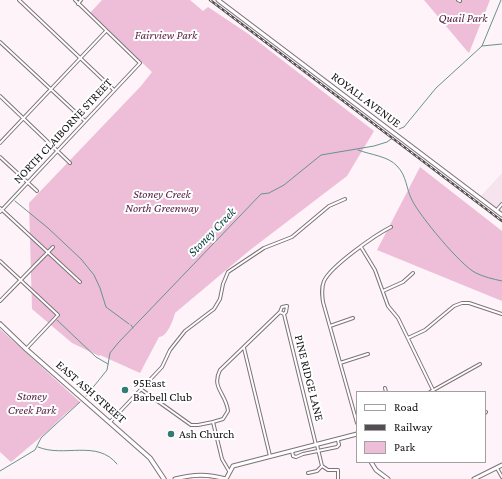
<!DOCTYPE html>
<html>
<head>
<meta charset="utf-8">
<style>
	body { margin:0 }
	#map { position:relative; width:502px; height:479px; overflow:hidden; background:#fdf3f8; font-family:"Crimson Pro",serif }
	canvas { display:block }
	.legend { position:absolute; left:356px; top:391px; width:130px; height:72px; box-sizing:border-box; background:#fff; border:1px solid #a19fa0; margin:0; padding:5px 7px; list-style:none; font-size:12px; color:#131012 }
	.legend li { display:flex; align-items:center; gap:8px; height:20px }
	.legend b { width:20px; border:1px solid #a19fa0 }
</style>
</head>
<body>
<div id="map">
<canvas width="502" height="479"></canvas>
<ul class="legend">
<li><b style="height:5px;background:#fff"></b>Road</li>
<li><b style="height:5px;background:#534e51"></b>Railway</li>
<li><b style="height:11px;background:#eebed9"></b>Park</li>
</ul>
</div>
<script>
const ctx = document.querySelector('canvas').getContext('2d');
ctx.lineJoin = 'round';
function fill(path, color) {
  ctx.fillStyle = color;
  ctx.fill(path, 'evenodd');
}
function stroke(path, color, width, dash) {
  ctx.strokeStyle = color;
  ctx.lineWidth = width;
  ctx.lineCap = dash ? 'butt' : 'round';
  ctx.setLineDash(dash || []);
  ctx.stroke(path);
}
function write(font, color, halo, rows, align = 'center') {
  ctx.font = font + ' "Crimson Pro",serif';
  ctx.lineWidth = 4;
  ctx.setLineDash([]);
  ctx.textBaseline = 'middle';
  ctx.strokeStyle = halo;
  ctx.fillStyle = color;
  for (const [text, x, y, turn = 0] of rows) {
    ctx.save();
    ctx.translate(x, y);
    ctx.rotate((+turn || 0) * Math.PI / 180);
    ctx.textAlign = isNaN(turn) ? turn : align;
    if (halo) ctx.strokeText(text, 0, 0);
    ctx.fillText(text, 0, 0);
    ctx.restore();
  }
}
fill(new Path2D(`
	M 502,173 L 502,216 L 479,198 Z`), '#f5e4ee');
fill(new Path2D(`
	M 102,0 L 190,0 L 203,11 L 208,7 L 247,33 L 374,131 L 347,176 L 250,250 L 175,313 C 173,321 167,337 159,337 L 140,373 L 100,355 L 99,356 L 72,343 L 32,309 L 29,203 L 141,86 L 152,72 L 90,13 Z
	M 424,0 L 490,0 L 469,53 L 467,51 Z
	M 420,167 L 502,231 L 502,301 L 377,250 Z
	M 0,329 L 80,402 L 63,416 L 49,430 L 11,462 L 0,452 Z`), '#eebed9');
stroke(new Path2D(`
	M 482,46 L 502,44
	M 399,129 L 404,127 L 436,88 L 482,46 L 501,0
	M 358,150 C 371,155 388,156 397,166 C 407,176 406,189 412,200 C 419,215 461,266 476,273 C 484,277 493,279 502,281
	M 15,201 L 48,228 L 81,259 L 94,275 L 100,288 L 106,307 L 129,324
	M 57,320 L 96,357 L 108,364
	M 131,325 L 133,328
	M 86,396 L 107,370 L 110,353 L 118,343 L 261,194 L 269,193 L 284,185 L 321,155 L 374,146 L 387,142 L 394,137
	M 38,447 C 64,458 97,439 117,464
	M 0,471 L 35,450 L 41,438 L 80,402`), '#67928d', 1);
const minor = new Path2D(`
	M 19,0 L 114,90
	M 458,0 L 460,1
	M 78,4 L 81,0
	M 0,42 L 85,121
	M 0,96 L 70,163
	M 0,143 L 106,31
	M 0,157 L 37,191
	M 0,208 L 80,282
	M 496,211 L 502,204
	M 0,212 L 140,63 L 75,0
	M 361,247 L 375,270 L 388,306 L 398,318 L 434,392
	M 0,261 L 58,315 L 26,349
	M 383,291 L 403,282 L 413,273
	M 0,301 L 53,247
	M 284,314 L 316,445
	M 330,326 L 353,318
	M 408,338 L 425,330 L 454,306 L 462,303 L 469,303 L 502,314
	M 244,348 L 270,456
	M 340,363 L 368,354
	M 385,388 L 386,392
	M 142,390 L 191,425 L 198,425 L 213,422 L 222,459 L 229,471
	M 430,392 L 480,364
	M 485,413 L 486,412
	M 110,422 L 162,367 L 170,350 L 185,331 L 214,309 L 220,299 L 223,284 L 228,272 L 264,248 L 292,237 L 329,206 L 345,199
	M 213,422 L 223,419 L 228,411 C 226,393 211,388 220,370 L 280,312 L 284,314 L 286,312 L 287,306 L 282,307 L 280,312
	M 357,423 L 323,302 C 322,295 321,288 324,281 C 331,266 375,235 391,227
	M 292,451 L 293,456 L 296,457 L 303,454 L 337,447 L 339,445 L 338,440
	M 322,466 L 328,470 L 338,470 L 338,479
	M 497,468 L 502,477
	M 308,473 L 317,471 L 322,466 L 317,445`);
const tertiary = new Path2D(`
	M 218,0 L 502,215
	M 371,462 L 376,470 L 388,479
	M 175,479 C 194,474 208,474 226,479
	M 226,479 L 233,466 L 357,434
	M 474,479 L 502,465`);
const primary = new Path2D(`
	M 0,324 L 26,349 L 150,458 L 164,479`);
stroke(minor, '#7c7378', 4);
stroke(tertiary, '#7c7378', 5);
stroke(primary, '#7c7378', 5.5);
stroke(minor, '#fff', 2);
stroke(tertiary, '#fff', 3);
stroke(primary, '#fff', 3.5);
const rail = new Path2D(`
	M 210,0 L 502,221`);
stroke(rail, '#534e51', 2.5);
stroke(rail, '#fff', 1, [3]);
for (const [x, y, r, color] of [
	[125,390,4,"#337b73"],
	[171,434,4,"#337b73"]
]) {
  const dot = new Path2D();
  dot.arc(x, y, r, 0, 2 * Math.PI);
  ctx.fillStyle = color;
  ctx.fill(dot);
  stroke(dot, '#fff', 1.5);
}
write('italic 12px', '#531b40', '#fff', [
	["Quail Park",463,18],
	["Fairview Park",166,35],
	["Stoney Creek",162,194],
	["North Greenway",162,208],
	["Stoney",32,396],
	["Creek Park",32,410]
]);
write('12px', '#131012', '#fff', [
	["ROYALL AVENUE",366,100,37],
	["NORTH CLAIBORNE STREET",63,131,-47],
	["PINE RIDGE LANE",309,378,76],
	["EAST ASH STREET",91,392,41]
]);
write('12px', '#131012', '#fff', [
	["95East",133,383],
	["Barbell Club",133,397],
	["Ash Church",179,434]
], 'left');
write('italic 13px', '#003c37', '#fff', [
	["Stoney Creek",212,232,-46]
]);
</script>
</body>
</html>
